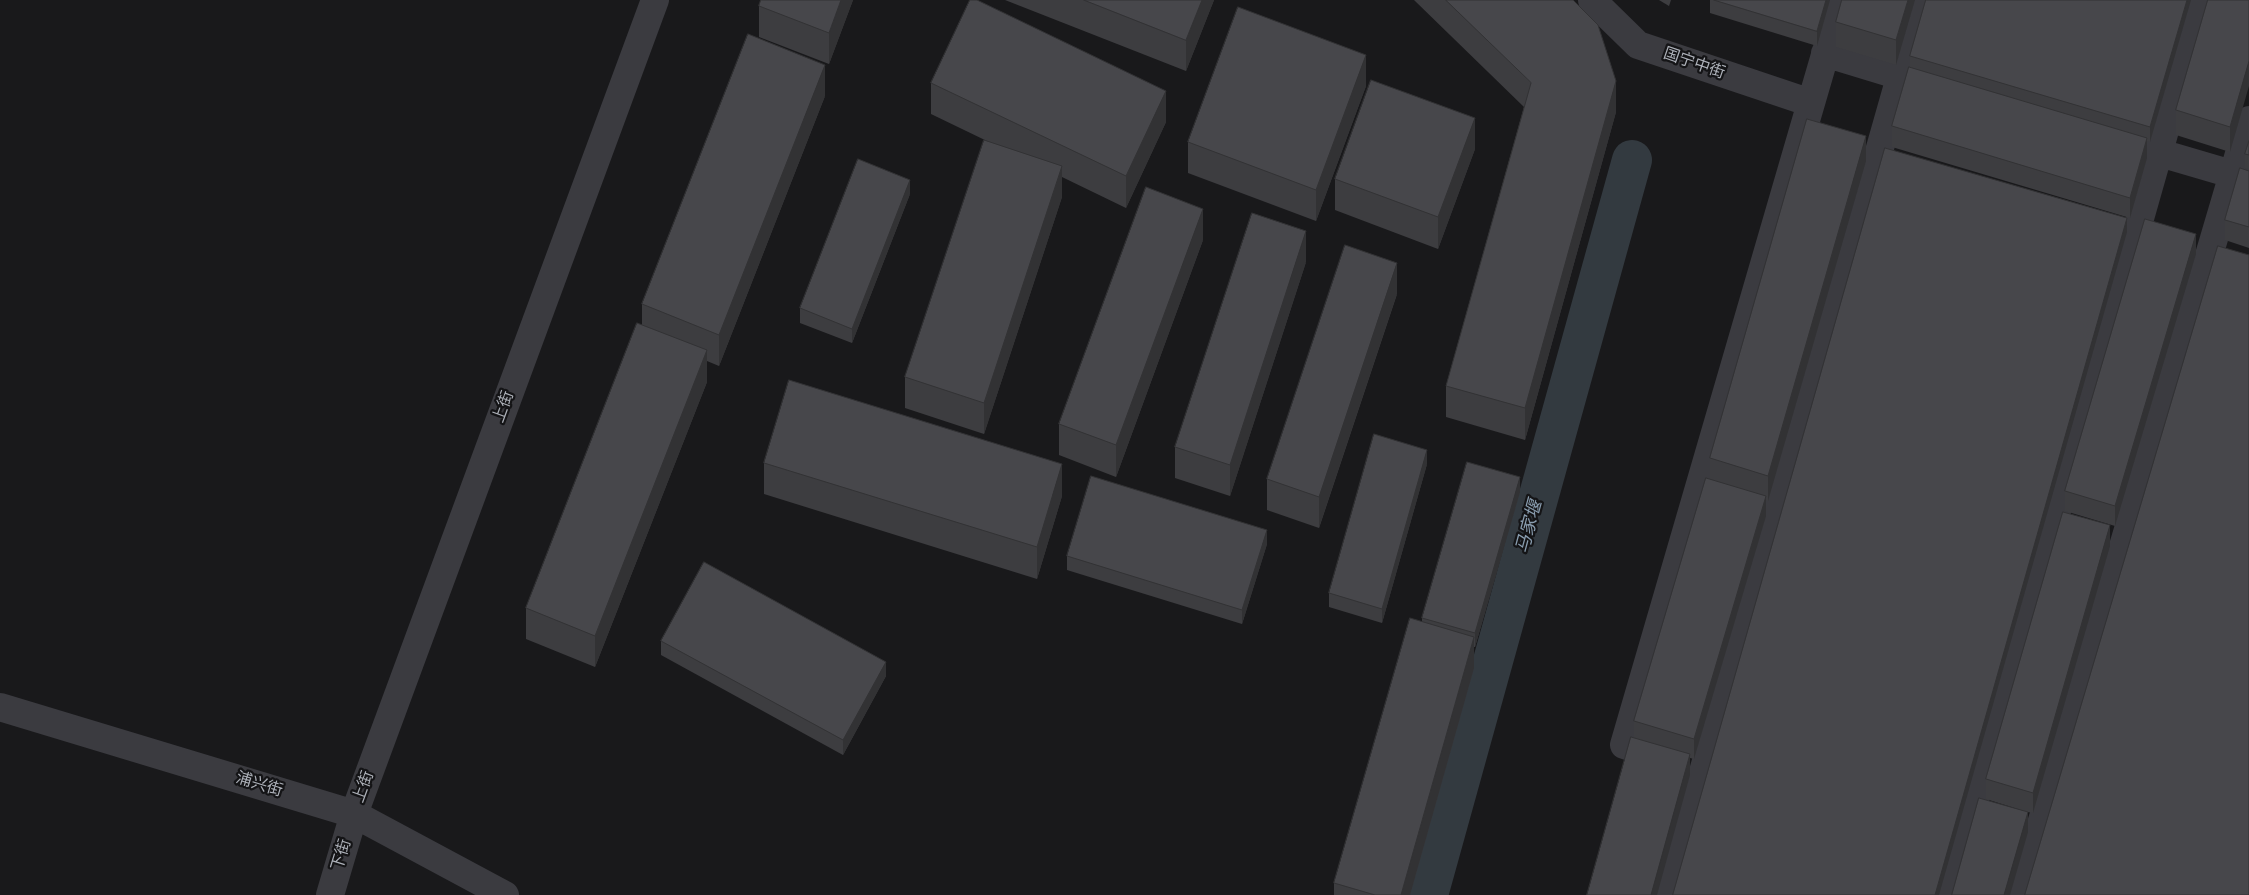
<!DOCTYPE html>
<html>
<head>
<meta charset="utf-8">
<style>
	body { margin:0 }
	canvas { display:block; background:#19191b }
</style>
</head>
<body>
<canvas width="2249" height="895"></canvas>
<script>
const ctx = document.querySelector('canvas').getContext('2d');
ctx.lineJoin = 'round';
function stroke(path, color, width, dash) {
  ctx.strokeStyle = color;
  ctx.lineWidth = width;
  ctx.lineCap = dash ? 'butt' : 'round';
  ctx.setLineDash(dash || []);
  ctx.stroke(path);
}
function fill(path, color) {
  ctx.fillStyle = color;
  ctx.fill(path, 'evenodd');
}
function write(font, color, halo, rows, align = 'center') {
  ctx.font = font + ' "Roboto Condensed","Noto Sans SC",sans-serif';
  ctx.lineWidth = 4.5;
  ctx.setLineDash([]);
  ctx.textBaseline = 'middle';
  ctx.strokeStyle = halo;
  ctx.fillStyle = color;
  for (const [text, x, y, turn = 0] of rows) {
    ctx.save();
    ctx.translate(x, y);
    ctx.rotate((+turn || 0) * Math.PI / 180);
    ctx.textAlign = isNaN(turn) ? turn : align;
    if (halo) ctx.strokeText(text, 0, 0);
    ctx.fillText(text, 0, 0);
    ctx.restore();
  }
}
stroke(new Path2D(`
	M 1428,895 L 1632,160`), '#333a40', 40);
stroke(new Path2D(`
	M 1592,0 L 1638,45 L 1811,103
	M 1825,53 L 1917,81
	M 2143,148 L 2249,179
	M 0,707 L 354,814 L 505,895
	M 1664,758 L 1624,745 L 1841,0
	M 330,895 L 354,814 L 655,0
	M 1668,895 L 1922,0
	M 1948,895 L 2202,0
	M 2020,895 L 2249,120`), '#3b3b40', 28);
fill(new Path2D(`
	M 761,0 L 853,0 L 829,64 L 759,37 L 759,6 Z
	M 1005,0 L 1214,0 L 1186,71 Z
	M 1414,0 L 1573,0 L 1616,112 L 1525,440 L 1446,417 L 1446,386 L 1524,107 Z
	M 1659,0 L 1671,0 L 1669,6 Z
	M 1710,0 L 1830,0 L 1817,46 L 1710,13 Z
	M 1915,0 L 1896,65 L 1836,47 L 1836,22 Z
	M 1926,0 L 2191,0 L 2150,142 L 2147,141 L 2147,158 L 2130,218 L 1892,147 L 1892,126 L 1910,67 L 1910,56 Z
	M 2249,0 L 2230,152 L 2176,135 L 2176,110 Z
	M 931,83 L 1166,122 L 1126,208 L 1062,177 L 1062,197 L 984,434 L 905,408 L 905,377 L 989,142 L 931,114 Z
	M 1366,86 L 1316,221 L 1188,173 L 1188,142 Z
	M 825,96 L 719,366 L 707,361 L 707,382 L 595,667 L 526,639 L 526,608 L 642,325 L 642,304 Z
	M 2249,141 L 2249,169 L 2245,168 L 2245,154 Z
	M 1475,149 L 1438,249 L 1335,210 L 1335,179 Z
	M 1866,161 L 1768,501 L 1766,500 L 1766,516 L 1694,759 L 1690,758 L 1690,775 L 1634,738 L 1634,721 L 1710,479 L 1710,458 Z
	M 2249,171 L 2249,248 L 2225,240 L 2225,220 Z
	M 910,194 L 852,343 L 800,323 L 800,308 Z
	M 1203,240 L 1116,477 L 1059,455 L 1059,424 Z
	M 2196,254 L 2115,526 L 2065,511 L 2065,491 Z
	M 1306,262 L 1230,496 L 1175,478 L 1175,447 Z
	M 1397,294 L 1319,528 L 1267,510 L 1267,479 Z
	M 764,463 L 1062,496 L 1037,579 L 764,494 Z
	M 1427,464 L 1382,623 L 1329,607 L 1329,593 Z
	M 1520,492 L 1475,647 L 1474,647 L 1474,668 L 1410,895 L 1334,895 L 1334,883 L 1422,622 L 1422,618 Z
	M 1267,544 L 1242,624 L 1067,570 L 1067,556 Z
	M 2110,546 L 2033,813 L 2028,812 L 2028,832 L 2024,811 L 1986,799 L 1986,779 Z
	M 661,641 L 886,676 L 843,755 L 661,655 Z`), '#3d3d40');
fill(new Path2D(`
	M 841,0 L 853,0 L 829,64 L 829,33 Z
	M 1202,0 L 1214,0 L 1186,71 L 1186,40 Z
	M 1826,0 L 1830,0 L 1817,46 L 1817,31 Z
	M 1908,0 L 1915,0 L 1896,65 L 1896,40 Z
	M 2187,0 L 2191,0 L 2150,142 L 2150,127 Z
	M 1366,55 L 1366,86 L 1316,221 L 1316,190 Z
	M 2249,61 L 2249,86 L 2230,152 L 2230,127 Z
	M 825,65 L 825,96 L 719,366 L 719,335 Z
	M 1616,81 L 1616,112 L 1525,440 L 1525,408 Z
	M 1166,91 L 1166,122 L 1126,208 L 1126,176 Z
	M 1475,118 L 1475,149 L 1438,249 L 1438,217 Z
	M 1866,136 L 1866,161 L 1768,501 L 1768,476 Z
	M 2147,138 L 2147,158 L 2130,218 L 2130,198 Z
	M 1062,166 L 1062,197 L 984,434 L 984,403 Z
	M 910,180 L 910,194 L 852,343 L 852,329 Z
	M 1203,209 L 1203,240 L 1116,477 L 1116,445 Z
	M 2127,218 L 2127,232 L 1939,895 L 1935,895 Z
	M 1306,231 L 1306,262 L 1230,496 L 1230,465 Z
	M 2196,234 L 2196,254 L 2115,526 L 2115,506 Z
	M 1397,263 L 1397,294 L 1319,528 L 1319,497 Z
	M 707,350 L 707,382 L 595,667 L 595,636 Z
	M 1427,450 L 1427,464 L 1382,623 L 1382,609 Z
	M 1062,464 L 1062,496 L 1037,579 L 1037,547 Z
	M 1520,477 L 1520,492 L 1475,647 L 1475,633 Z
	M 1766,496 L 1766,516 L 1694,759 L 1694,739 Z
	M 2110,525 L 2110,546 L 2033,813 L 2033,793 Z
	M 1267,530 L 1267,544 L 1242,624 L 1242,610 Z
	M 1474,637 L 1474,668 L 1410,895 L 1401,895 Z
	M 886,662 L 886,676 L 843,755 L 843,740 Z
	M 1690,754 L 1690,775 L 1657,895 L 1651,895 Z
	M 2028,812 L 2028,832 L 2010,895 L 2004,895 Z`), '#323234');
const building = new Path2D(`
	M 761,0 L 841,0 L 829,33 L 759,6 Z
	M 970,0 L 977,0 L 1166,91 L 1126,176 L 931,83 Z
	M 1084,0 L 1202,0 L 1186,40 Z
	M 1446,0 L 1573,0 L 1598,25 L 1616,81 L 1525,408 L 1446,386 L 1531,83 Z
	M 1714,0 L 1826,0 L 1817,31 Z
	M 1842,0 L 1908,0 L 1896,40 L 1836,22 Z
	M 1926,0 L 2187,0 L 2150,127 L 1910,56 Z
	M 2208,0 L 2249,0 L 2249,61 L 2230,127 L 2176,110 Z
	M 1238,7 L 1366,55 L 1316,190 L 1188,142 Z
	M 748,34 L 825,65 L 719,335 L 642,304 Z
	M 1909,67 L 2147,138 L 2130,198 L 1892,126 Z
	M 1371,80 L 1475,118 L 1438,217 L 1335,179 Z
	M 1807,119 L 1866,136 L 1768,476 L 1710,458 Z
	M 984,140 L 1062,166 L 984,403 L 905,377 Z
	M 2249,141 L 2249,155 L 2245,154 Z
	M 1885,148 L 2127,218 L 1935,895 L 1673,895 Z
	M 858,159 L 910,180 L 852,329 L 800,308 Z
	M 2240,168 L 2249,171 L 2249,227 L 2225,220 Z
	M 1146,187 L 1203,209 L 1116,445 L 1059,424 Z
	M 1252,213 L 1306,231 L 1230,465 L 1175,447 Z
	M 2145,219 L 2196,234 L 2115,506 L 2065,491 Z
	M 1345,245 L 1397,263 L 1319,497 L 1267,479 Z
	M 2218,246 L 2249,255 L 2249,895 L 2025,895 Z
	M 637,323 L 707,350 L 595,636 L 526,608 Z
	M 789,380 L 1062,464 L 1037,547 L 764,463 Z
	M 1374,434 L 1427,450 L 1382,609 L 1329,593 Z
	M 1467,462 L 1520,477 L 1475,633 L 1422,618 Z
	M 1091,476 L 1267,530 L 1242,610 L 1067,556 Z
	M 1706,478 L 1766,496 L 1694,739 L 1634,721 Z
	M 2063,512 L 2110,525 L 2033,793 L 1986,779 Z
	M 704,562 L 886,662 L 843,740 L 661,641 Z
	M 1410,618 L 1474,637 L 1401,895 L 1375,895 L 1334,883 Z
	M 1631,737 L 1690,754 L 1651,895 L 1587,895 Z
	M 1979,798 L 2028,812 L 2004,895 L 1952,895 Z`);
fill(building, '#47474b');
stroke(building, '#323234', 1);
write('16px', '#adb1b9', '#141416', [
	["国宁中街",1694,64,19],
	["上街",504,407,-70],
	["浦兴街",259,785,17],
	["上街",364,787,-70],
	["下街",342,855,-73]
]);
write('italic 18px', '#899daf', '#141416', [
	["马家堰",1530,527,-75]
]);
</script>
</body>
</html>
